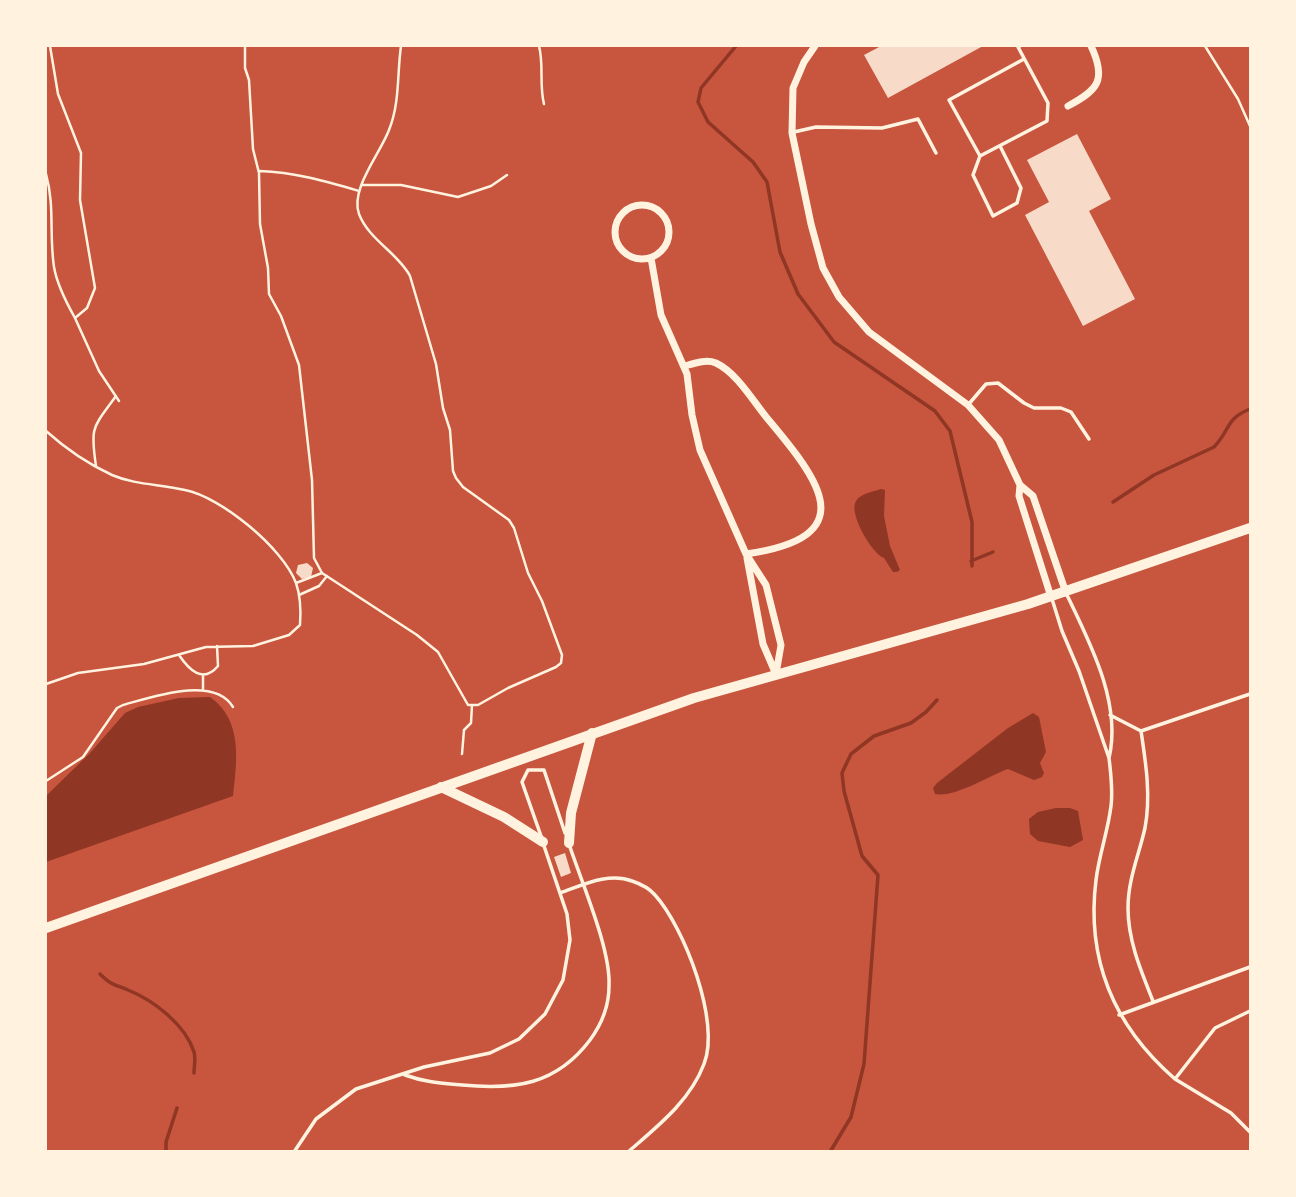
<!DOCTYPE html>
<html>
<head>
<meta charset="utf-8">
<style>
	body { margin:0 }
	#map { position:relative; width:1296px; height:1197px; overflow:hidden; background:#c8553d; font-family:"Public Sans",sans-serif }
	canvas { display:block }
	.frame { position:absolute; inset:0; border:47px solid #fff3e0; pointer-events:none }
</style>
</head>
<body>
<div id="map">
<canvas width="1296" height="1197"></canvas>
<div class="frame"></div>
</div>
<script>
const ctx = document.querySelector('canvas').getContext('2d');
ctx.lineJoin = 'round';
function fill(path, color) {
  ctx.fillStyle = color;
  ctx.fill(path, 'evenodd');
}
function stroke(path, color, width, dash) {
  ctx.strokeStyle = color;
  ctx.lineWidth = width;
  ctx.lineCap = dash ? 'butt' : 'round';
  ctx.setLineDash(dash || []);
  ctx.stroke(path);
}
fill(new Path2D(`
	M 881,489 L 885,490 L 884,516 L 890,546 L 900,570 L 897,572 L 893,572 L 884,558 C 872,554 848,513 856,501 C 861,493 873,492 881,489 Z
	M 210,697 C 243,720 237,761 233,796 L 46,862 L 46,796 L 90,753 L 125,713 L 138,707 L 179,698 Z
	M 1033,713 L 1039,717 L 1046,752 L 1040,763 L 1044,773 L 1042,777 L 1034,780 L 1008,769 C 988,776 955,798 935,794 L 933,788 L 937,783 L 1008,728 Z
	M 1056,808 L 1070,808 L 1078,811 L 1083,840 L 1070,847 L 1038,841 L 1030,834 L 1029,819 L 1038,812 Z`), '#8f3625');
stroke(new Path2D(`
	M 736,46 L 701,88 L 698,102 L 708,122 L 753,162 L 767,182 L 780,252 L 798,294 L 834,342 L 935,411 L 950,431 L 972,522 L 972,566
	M 1113,502 L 1154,475 L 1214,447 C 1231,429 1225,419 1250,409
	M 971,561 L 993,552
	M 100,974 C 111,985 114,984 128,990 C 153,1000 185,1024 194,1052 C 196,1058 194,1067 194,1073
	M 166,1152 L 166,1142 L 177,1108
	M 830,1152 L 851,1117 L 864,1064 L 878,875 L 862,856 L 844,791 L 842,773 L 851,754 L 874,736 L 911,723 L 926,712 L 937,700`), '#8f3625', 3.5);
fill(new Path2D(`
	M 881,46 L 983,46 L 888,98 L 864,55 Z
	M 1077,134 L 1111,199 L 1089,211 L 1135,299 L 1083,326 L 1025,215 L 1049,202 L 1027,160 Z
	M 307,563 L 313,568 L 311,577 L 302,579 L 296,573 L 298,565 Z
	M 565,853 L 571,873 L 561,877 L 554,857 Z`), '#f7dbc8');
stroke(new Path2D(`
	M 245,46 L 245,68 L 249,80 L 253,149 L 259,173 L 260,224 L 268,268 L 269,294 L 281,316 L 299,365 L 312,480 L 314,558 L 322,573
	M 539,46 C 544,65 539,84 544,104
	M 1205,46 L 1238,99 L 1250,126
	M 260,171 C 294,172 328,182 359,191
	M 46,174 C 55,206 49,235 54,267 C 57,285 66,302 75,318 L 87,308 L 95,288 L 80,200 L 81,153 L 58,94 L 50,46
	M 362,185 L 401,185 L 458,197 L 491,186 L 507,175
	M 75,318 L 99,371 L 119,401
	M 46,431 C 65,448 88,464 112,475 C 135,485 160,484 185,490 C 221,497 283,548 296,583 C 301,597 301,611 300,625 L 289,635 L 253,646 L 206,647 L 144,664 L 78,673 L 46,684
	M 96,466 C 90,426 93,428 116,396
	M 322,573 L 417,635 L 438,652 L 468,705 L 478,705 L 508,688 L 556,667 L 561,663 L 562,655 L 542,601 L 528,573 L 514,528 L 509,520 L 463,487 L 456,478 L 453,471 L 450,430 L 443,408 L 436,364 L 410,276 C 398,253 369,240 359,214 C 350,189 380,154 389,130 C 400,103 397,74 401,46
	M 296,583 L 322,573
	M 299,595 L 319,586 L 327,576
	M 179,655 C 189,670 203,684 218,666 L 217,646
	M 203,676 L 203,690
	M 462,754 L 464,730 L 471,723 L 472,705
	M 46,781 L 83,757 L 117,708 L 123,705 C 152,697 214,675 233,707`), '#fff3e0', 2.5);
stroke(new Path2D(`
	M 794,132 L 816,127 L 882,128 L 918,119 L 936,153
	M 1000,146 L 1021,188 L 1017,203 L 993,216 L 973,175 L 980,156 L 1047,121 L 1048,103 L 1018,47 L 1020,46
	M 980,156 L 949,100 L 1024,59
	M 968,405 L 986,384 L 998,383 L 1024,403 L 1034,408 L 1061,408 L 1071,412 L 1089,439
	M 1052,599 L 1062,631 L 1079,671 L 1109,758 C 1122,703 1090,643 1067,595
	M 1110,715 L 1141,731
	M 1109,758 C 1111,774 1113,790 1111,806 C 1108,831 1099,855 1096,880 C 1086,960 1114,1026 1175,1079
	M 541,836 L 522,782 L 528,770 L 544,770 L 565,833
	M 560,893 C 583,885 609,872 632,881 C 641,884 649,888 655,895 C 684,927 721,1022 704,1064 C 690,1101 658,1126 628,1152
	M 1153,1001 C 1141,971 1128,941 1128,908 C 1128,879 1139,855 1145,828 C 1151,796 1146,764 1141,731 L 1250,694
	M 1250,1011 L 1215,1028 L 1175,1079 L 1231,1113 L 1250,1132
	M 1119,1015 L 1250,967
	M 405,1075 C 424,1082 441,1083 462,1085 C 515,1090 556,1085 590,1040 C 601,1025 609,1006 609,986 C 611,949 581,881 569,844
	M 294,1152 L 316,1119 L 356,1089 L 424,1067 L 490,1053 L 519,1039 L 545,1014 L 563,980 L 570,940 L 567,914 L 543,843`), '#fff3e0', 3.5);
stroke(new Path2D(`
	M 815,46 L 804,62 L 793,88 L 792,133 L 811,224 L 823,268 L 839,297 L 869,332 L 968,405 L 999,440 L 1020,485 L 1033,496 L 1066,593
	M 1068,106 C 1098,90 1107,80 1091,46
	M615 232a27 27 0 1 1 54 0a27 27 0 1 1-54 0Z
	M 651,258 L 661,315 L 687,374 L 692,415 L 700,450 L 746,554 L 766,585 L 781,645 L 776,674
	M 685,366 C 695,363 706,359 716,363 C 737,373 753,401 767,418 C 820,481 864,537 746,554
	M 1020,485 L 1019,496 L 1051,597
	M 747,558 L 763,644 L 775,672`), '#fff3e0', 7);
stroke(new Path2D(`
	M 441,787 L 504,817 L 543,842
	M 569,843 L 571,813 L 592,733
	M 46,928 L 694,698 L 1028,604 L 1250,528`), '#fff3e0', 10);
</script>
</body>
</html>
